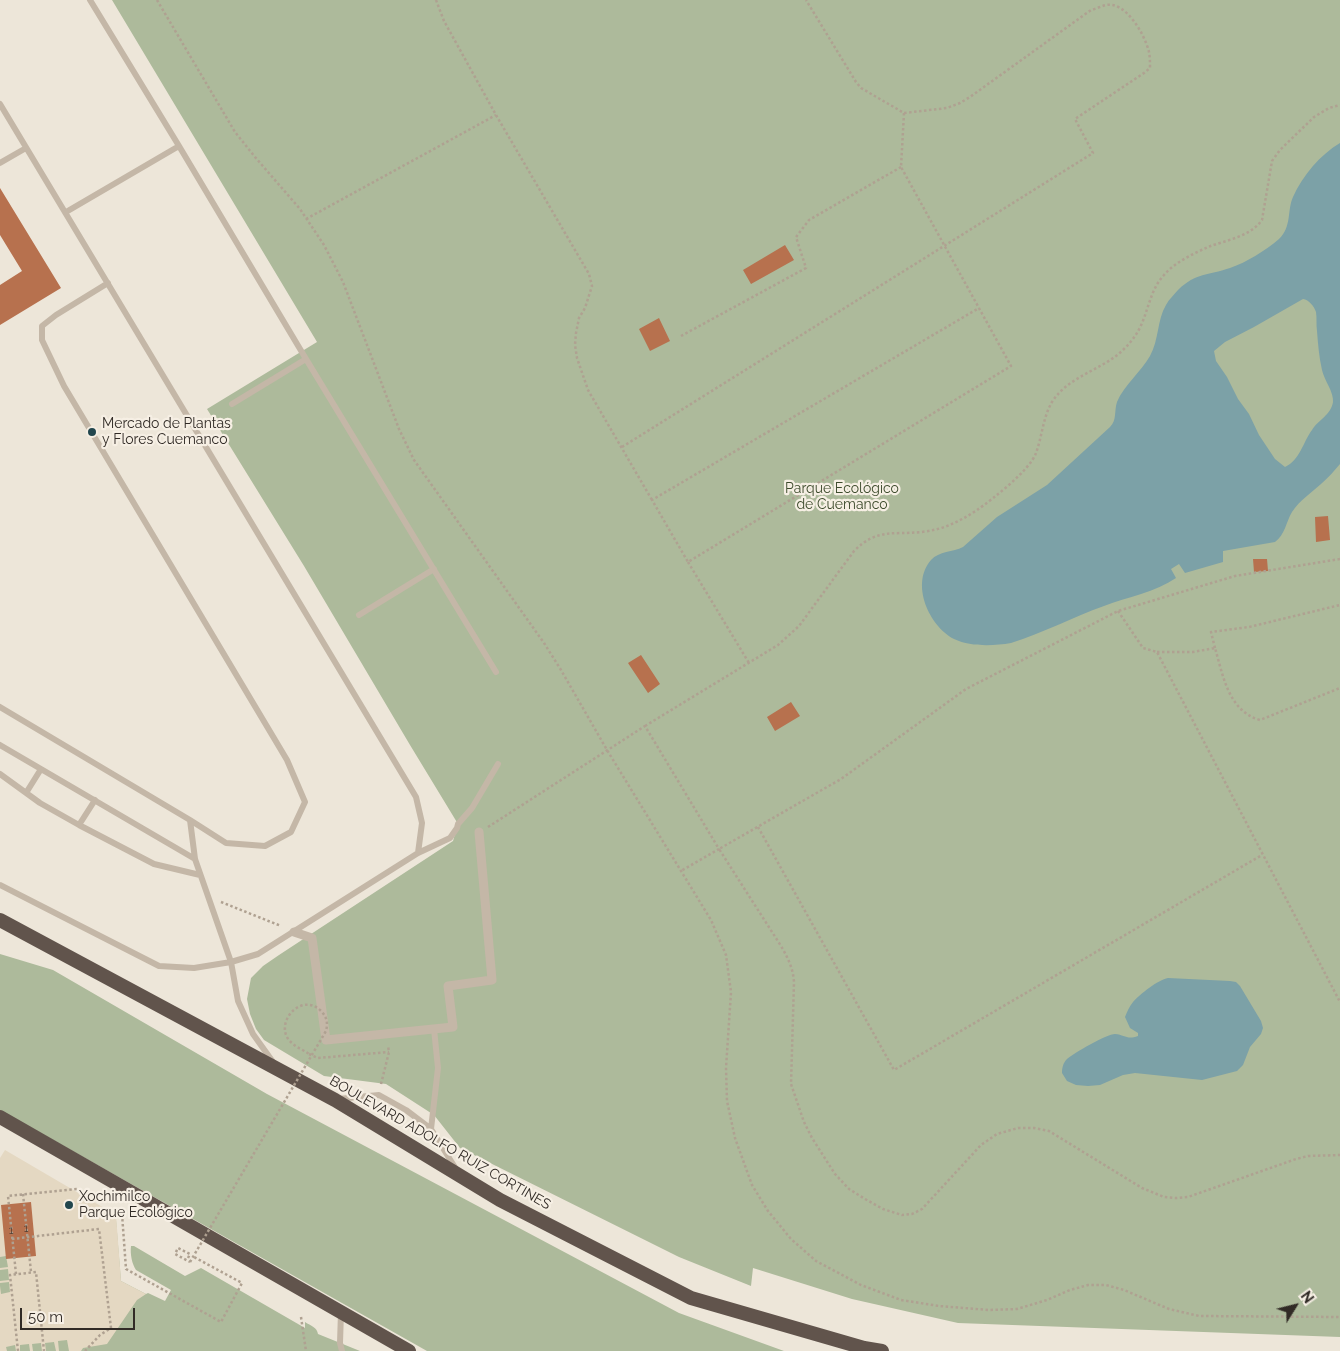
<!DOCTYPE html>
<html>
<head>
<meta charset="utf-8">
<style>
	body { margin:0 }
	#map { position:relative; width:1340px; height:1351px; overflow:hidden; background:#ede6d9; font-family:Raleway,sans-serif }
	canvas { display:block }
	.north { position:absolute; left:1270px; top:1281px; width:50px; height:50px; -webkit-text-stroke:4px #f6efe4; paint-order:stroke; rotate:54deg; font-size:14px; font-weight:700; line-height:20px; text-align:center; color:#312b26 }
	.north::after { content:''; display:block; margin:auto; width:18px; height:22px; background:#312b26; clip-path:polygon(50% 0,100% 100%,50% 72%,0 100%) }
	.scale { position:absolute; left:20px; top:1308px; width:115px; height:22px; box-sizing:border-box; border:2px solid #312b26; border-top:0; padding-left:6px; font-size:15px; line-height:18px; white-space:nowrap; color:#312b26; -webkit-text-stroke:4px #f6efe4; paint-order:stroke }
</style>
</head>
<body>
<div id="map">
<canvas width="1340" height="1351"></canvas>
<div class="north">N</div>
<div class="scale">50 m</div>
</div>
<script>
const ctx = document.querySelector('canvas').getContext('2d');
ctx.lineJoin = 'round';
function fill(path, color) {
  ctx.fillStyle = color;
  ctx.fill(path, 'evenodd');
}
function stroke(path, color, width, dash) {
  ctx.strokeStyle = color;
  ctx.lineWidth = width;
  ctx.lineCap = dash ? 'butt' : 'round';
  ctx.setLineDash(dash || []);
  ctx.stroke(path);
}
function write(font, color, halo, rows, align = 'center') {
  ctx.font = font + ' Raleway,sans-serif';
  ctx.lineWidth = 4.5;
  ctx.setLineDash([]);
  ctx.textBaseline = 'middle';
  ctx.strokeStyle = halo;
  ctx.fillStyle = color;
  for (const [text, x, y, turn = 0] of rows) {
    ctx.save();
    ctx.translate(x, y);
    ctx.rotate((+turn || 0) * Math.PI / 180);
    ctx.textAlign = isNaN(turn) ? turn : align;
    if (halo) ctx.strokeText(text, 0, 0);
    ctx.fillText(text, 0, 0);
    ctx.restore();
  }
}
fill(new Path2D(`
	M 112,0 L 1340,0 L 1340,1337 L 958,1323 L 852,1299 L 753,1268 L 751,1286 L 679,1257 L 460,1148 L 434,1115 L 386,1084 L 324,1076 L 264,1040 L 256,1029 L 250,1014 L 247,999 L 251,978 L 263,966 L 279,955 L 453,841 L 458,824 L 410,745 L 304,566 L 207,409 L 317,342 Z
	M 0,954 L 53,970 L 267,1094 L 679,1313 L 784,1351 L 427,1351 L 0,1110 Z
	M 116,1220 L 121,1281 L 146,1294 L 148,1293 L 165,1301 L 171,1290 L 136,1270 C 132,1264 130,1254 131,1246 L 134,1246 L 185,1276 L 201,1268 L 305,1328 L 305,1322 C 311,1326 317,1327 318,1334 L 360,1351 L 0,1351 L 0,1232 Z`), '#adba9b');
fill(new Path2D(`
	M 5,1150 L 116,1215 L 121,1281 L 146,1294 L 137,1300 L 107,1344 L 83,1348 L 81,1351 L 68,1351 L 69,1351 L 67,1340 L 58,1341 L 59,1351 L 56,1351 L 54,1342 L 45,1343 L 46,1351 L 42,1351 L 41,1343 L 32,1344 L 33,1351 L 30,1351 L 29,1344 L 20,1345 L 20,1351 L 16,1351 L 15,1345 L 6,1347 L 7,1351 L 0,1351 L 0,1286 L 1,1294 L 10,1292 L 9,1282 L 0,1283 L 0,1281 L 9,1280 L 8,1269 L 0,1270 L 0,1268 L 8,1267 L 6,1256 L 0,1257 L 0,1158 Z`), '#e4d8c2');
fill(new Path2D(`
	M 1340,143 L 1340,464 C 1334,471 1328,478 1321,484 C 1311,493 1300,500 1292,512 C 1286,522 1285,535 1275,542 L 1223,551 L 1223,562 L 1185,573 L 1179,564 L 1171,569 L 1176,578 C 1156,592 1127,597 1104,606 C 1073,617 1043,633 1011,643 C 993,646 971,647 954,639 C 929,626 910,584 931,560 C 939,551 953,552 963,547 L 997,517 L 1047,485 L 1110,427 C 1117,420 1114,411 1117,402 C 1124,385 1141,372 1150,356 C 1159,340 1157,320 1166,305 C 1169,299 1174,295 1178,290 C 1197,272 1207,276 1230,268 C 1247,262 1265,251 1279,239 C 1292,227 1287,210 1293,197 C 1303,175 1320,155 1340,143 ZM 1303,299 C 1309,300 1314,306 1316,312 C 1317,318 1316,325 1317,331 C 1318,344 1319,357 1322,370 C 1324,380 1334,392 1333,402 C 1331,415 1318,420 1312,430 C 1303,442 1300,460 1285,467 L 1275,459 L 1259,435 L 1249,414 L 1238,399 L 1227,377 L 1216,361 L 1214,351 L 1225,342 L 1254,327 Z
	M 1168,978 L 1230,981 L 1236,982 L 1240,986 L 1261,1021 L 1263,1028 L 1261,1034 L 1250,1047 L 1243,1065 L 1237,1071 L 1202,1080 L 1135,1073 L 1123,1075 L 1100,1085 L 1088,1086 L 1076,1085 L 1067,1081 L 1062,1073 C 1062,1068 1063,1063 1067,1059 C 1074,1053 1107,1034 1115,1034 C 1125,1035 1127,1040 1138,1036 L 1138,1033 L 1130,1028 L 1125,1017 C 1127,1012 1129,1007 1133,1002 C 1140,994 1158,980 1168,978 Z`), '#7ca1a7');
fill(new Path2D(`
	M 0,188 L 61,288 L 0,325 L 0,285 L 22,271 L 0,235 Z
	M 785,245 L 794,260 L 751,284 L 743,270 Z
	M 659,318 L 670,341 L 650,351 L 639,329 Z
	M 1328,516 L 1330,540 L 1316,542 L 1315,517 Z
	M 1253,559 L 1267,559 L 1268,571 L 1254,572 Z
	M 641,655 L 660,684 L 648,693 L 628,663 Z
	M 791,702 L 800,716 L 775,731 L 767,717 Z
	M 31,1202 L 36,1256 L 6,1259 L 1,1205 Z`), '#b7714e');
stroke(new Path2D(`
	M 157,0 L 235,132 L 255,157 L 300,209 L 324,245 L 343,282 L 399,429 L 414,460 L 544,643 L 561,670 L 607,750 L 711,920 L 726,955 L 731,992 L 726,1068 L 727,1101 L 735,1138 L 752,1185 L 768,1211 L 791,1239 L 816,1261 L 861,1285 L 901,1300 L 939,1306 L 989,1310 L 1017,1309 L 1047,1300 L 1070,1290 L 1088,1285 L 1106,1285 L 1124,1290 L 1169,1309 L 1199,1316 L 1340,1317
	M 436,0 L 444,21 L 496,115 L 589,274 L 592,286 L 585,308 L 579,318 L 576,333 L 575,345 L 577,358 L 588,390 L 652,500
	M 904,113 L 901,167 L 1011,366 L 688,562 L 652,500 L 979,308
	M 306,219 L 496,115
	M 681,336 L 806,268 L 796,237 L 809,220 L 901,167
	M 622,447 L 1093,153 L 1075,119 L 1144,73 L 1150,68 C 1150,62 1150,57 1149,52 C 1145,35 1126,1 1106,5 C 1101,6 1096,9 1091,10 L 970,97 L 960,103 L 947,108 L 904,113 L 861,88 L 856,82 L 806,0
	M 1340,559 L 1235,576 L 1118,611 L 966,689 L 841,779 L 719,849 L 781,946 C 788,958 793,968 794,982 L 791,1084 L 804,1122 L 812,1138 L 835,1174 L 849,1189 L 865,1199 L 883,1209 L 902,1215 L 912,1214 L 922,1209 L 981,1145 L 997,1134 L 1018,1128 L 1034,1128 L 1049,1131 L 1142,1188 L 1164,1197 L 1176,1198 L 1188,1197 L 1296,1159 L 1308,1156 L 1340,1155
	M 688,562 L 749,663
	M 1118,611 L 1143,648 L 1157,652 L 1340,1002
	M 1215,648 L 1211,632 L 1249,627 L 1340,605
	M 1157,652 L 1193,652 L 1215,648 C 1223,675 1228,711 1260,720 L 1340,688
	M 645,726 L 778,645 L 799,626 L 854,551 C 877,528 893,535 921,532 C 942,530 959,522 977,510 C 993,499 1030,470 1036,453 C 1042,437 1043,417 1052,402 C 1069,375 1104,370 1125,348 C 1132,341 1138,333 1142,323 C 1149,307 1151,289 1164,275 C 1175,262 1193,254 1208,247 C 1226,240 1250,237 1262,220 L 1272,161 L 1280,150 L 1314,117 L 1329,108 L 1340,105
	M 488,827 L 645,726 L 719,849 L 681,871
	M 758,827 L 894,1070 L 1262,855
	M 221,902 L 281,926
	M 309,1054 L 318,1058 L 389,1052
	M 381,1084 L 389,1052 L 388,1046
	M 23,1194 L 31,1272
	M 122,1214 L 126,1269 L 221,1322 L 242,1283 L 194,1257
	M 12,1239 L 99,1229 L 111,1328 L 100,1335 L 85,1351
	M 188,1258 L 190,1254 L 178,1248 L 175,1254 L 190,1262
	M 16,1274 L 8,1196 L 77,1189
	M 301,1317 L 306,1351
	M 18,1351 L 10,1275 L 36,1272 L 44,1351`), '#afa191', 2.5, [2.5, 2.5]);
stroke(new Path2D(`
	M 90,0 L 179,146 L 306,359 L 496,672
	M 0,104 L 416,797 L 422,823 L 418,853
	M 0,163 L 26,148
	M 66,212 L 179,146
	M 232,404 L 306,359
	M 359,615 L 434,569
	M 0,707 L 190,820 L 226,843 L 265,846 L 291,832 L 305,802 L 287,760 L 64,386 L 42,340 L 42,326 L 56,315 L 108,283
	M 0,745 L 195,859
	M 0,774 L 40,803 L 79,825 L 154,864 L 200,875
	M 26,793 L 41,769
	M 190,820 L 195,859 L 231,962 L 238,1001 L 253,1034 L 273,1062
	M 79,825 L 95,800
	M 0,885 L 159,966 L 194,968 L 231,962 L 258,954 L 418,853 L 450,838 L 457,828 L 458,824 L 472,808 L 498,764
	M 338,1099 L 379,1095 L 406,1110 L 431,1129 L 456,1169
	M 431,1129 L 438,1068 L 434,1029
	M 341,1312 L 340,1343 L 342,1351`), '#c4b7a7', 6);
stroke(new Path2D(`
	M 294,932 L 312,938 L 326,1040 L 453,1027 L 448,986 L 492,980 L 479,832`), '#c4b7a7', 9);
stroke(new Path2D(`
	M 0,920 L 335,1100 L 500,1200 L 691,1298 L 864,1348 L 882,1351
	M 0,1117 L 409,1351`), '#61544c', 14);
stroke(new Path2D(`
	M 190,1262 L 326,1031 C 328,1023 327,1018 322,1012 C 301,989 271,1026 292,1043 C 297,1048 304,1050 309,1054`), '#afa191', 2.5, [2.5, 2.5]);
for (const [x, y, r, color] of [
	[92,432,5,"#21464d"],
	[69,1205,5,"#21464d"]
]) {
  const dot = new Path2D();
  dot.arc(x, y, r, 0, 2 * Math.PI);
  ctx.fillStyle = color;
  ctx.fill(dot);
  stroke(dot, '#f6efe4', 2);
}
write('11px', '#523c30', null, [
	["1",26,1229],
	["1",11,1231]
]);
write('14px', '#312b26', '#f6efe4', [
	["Mercado de Plantas",102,424],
	["y Flores Cuemanco",102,440],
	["Xochimilco",79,1197],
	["Parque Ecológico",79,1213]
], 'left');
write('14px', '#3e4c2d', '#f6efe4', [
	["Parque Ecológico",842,489],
	["de Cuemanco",842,505]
]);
write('14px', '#312b26', '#f6efe4', [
	["BOULEVARD ADOLFO RUIZ CORTINES",440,1143,30]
]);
</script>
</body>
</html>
